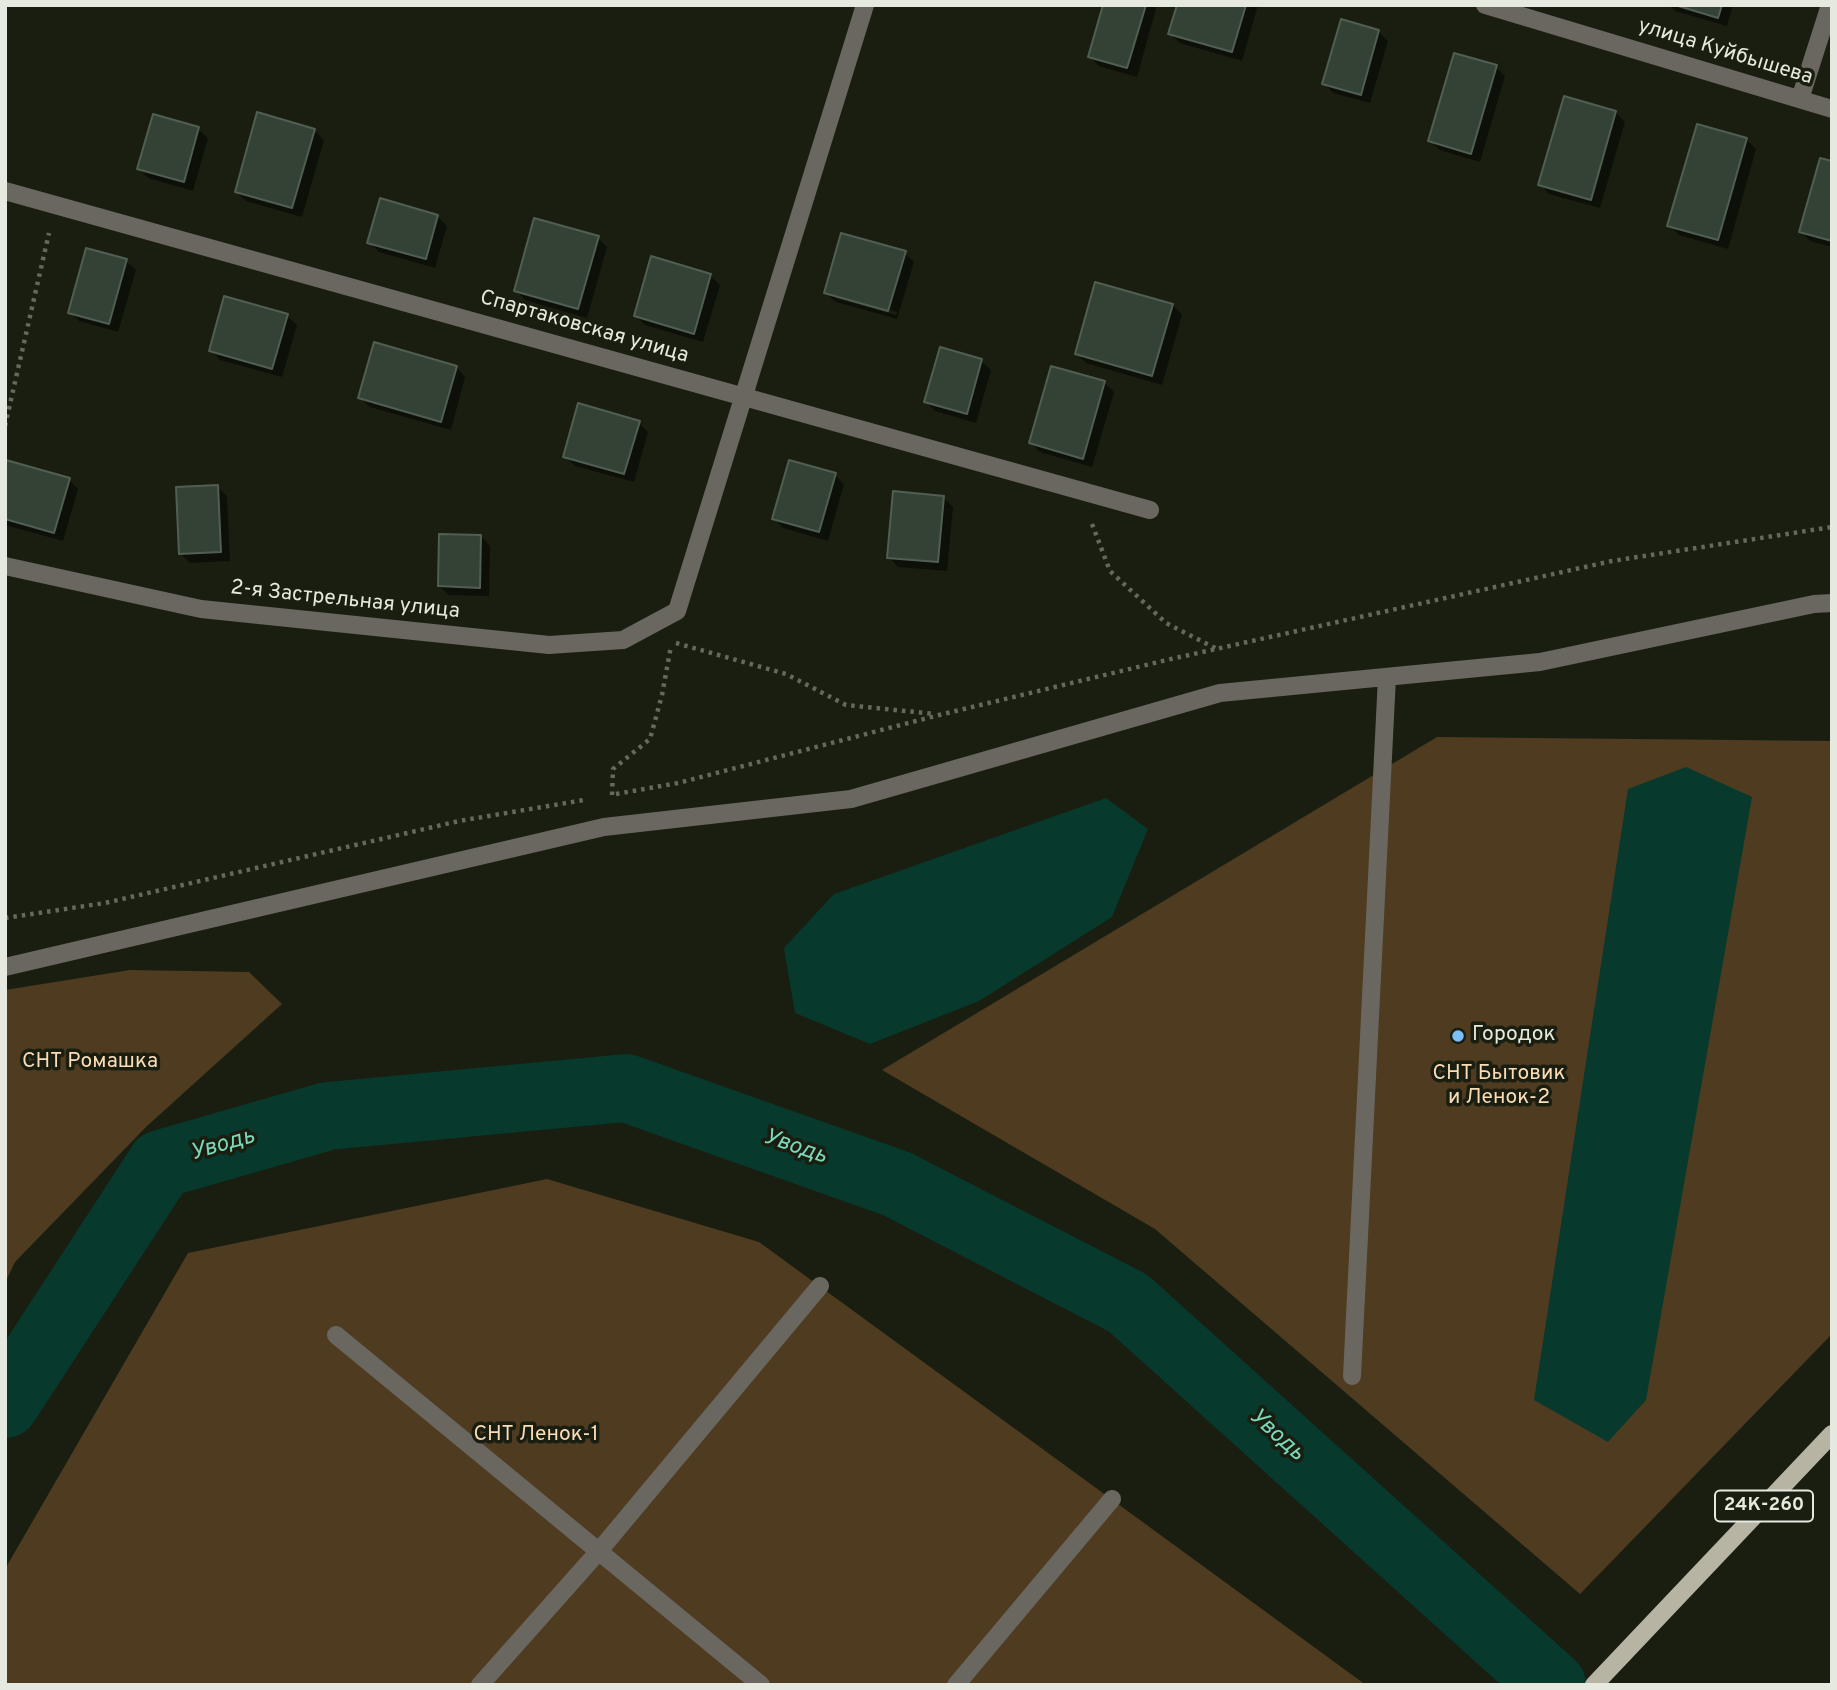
<!DOCTYPE html>
<html>
<head>
<meta charset="utf-8">
<style>
	body { margin:0 }
	#map { position:relative; width:1837px; height:1690px; overflow:hidden; background:#1a1e10; font-family:Overpass,sans-serif }
	canvas { display:block }
	.frame { position:absolute; inset:0; border:7px solid #e5e9df; pointer-events:none }
</style>
</head>
<body>
<div id="map">
<canvas width="1837" height="1690"></canvas>
<div class="frame"></div>
</div>
<script>
const ctx = document.querySelector('canvas').getContext('2d');
ctx.lineJoin = 'round';
function fill(path, color) {
  ctx.fillStyle = color;
  ctx.fill(path, 'evenodd');
}
function stroke(path, color, width, dash) {
  ctx.strokeStyle = color;
  ctx.lineWidth = width;
  ctx.lineCap = dash ? 'butt' : 'round';
  ctx.setLineDash(dash || []);
  ctx.stroke(path);
}
function write(font, color, halo, rows, align = 'center') {
  ctx.font = font + ' Overpass,sans-serif';
  ctx.lineWidth = 7;
  ctx.setLineDash([]);
  ctx.textBaseline = 'middle';
  ctx.strokeStyle = halo;
  ctx.fillStyle = color;
  for (const [text, x, y, turn = 0] of rows) {
    ctx.save();
    ctx.translate(x, y);
    ctx.rotate((+turn || 0) * Math.PI / 180);
    ctx.textAlign = isNaN(turn) ? turn : align;
    if (halo) ctx.strokeText(text, 0, 0);
    ctx.fillText(text, 0, 0);
    ctx.restore();
  }
}
fill(new Path2D(`
	M 1437,737 L 1832,741 L 1832,1334 L 1580,1594 L 1155,1229 L 882,1070 Z
	M 130,970 L 249,972 L 282,1004 L 146,1127 L 15,1262 L 5,1283 L 5,990 Z
	M 547,1179 L 759,1242 L 1366,1685 L 5,1685 L 5,1569 L 188,1253 Z`), '#4e3b20');
fill(new Path2D(`
	M 1686,767 L 1752,797 L 1646,1400 L 1608,1442 L 1534,1400 L 1628,789 Z
	M 1106,798 L 1148,829 L 1112,917 L 979,1001 L 870,1044 L 795,1013 L 784,948 L 834,894 Z`), '#07392d');
fill(new Path2D(`
	M 1105,5 L 1157,5 L 1137,77 L 1099,66 L 1090,57 Z
	M 1178,5 L 1258,5 L 1242,61 L 1180,43 L 1170,34 Z
	M 1669,5 L 1733,5 L 1727,26 L 1675,11 Z
	M 1378,31 L 1388,41 L 1370,103 L 1333,93 L 1324,83 Z
	M 1496,67 L 1505,76 L 1480,162 L 1440,150 L 1430,141 Z
	M 1565,98 L 1616,113 L 1625,122 L 1600,208 L 1549,194 L 1540,184 Z
	M 198,129 L 208,138 L 193,191 L 148,178 L 139,168 Z
	M 314,130 L 324,140 L 302,217 L 246,201 L 236,192 Z
	M 1746,139 L 1756,149 L 1728,249 L 1679,235 L 1669,225 Z
	M 1832,163 L 1832,247 L 1810,241 L 1801,232 Z
	M 437,216 L 447,226 L 435,268 L 379,252 L 369,242 Z
	M 598,238 L 607,247 L 587,318 L 525,300 L 516,290 Z
	M 88,250 L 126,261 L 136,270 L 118,332 L 79,321 L 70,312 Z
	M 905,253 L 914,262 L 897,319 L 836,302 L 826,293 ZM 835,294 L 897,312 L 896,315 L 835,298 Z
	M 710,275 L 720,285 L 703,342 L 645,325 L 636,316 Z
	M 1173,305 L 1182,315 L 1162,385 L 1086,363 L 1077,354 Z
	M 287,316 L 297,325 L 282,377 L 220,360 L 211,350 Z
	M 981,361 L 991,370 L 976,423 L 935,411 L 926,402 Z
	M 456,367 L 465,377 L 451,430 L 370,407 L 360,398 Z
	M 1104,383 L 1114,392 L 1092,467 L 1040,452 L 1031,443 Z
	M 639,423 L 648,432 L 634,482 L 575,466 L 565,456 Z
	M 8,462 L 69,480 L 78,489 L 63,541 L 5,525 L 5,470 Z
	M 835,475 L 844,484 L 828,541 L 783,528 L 774,518 Z
	M 217,487 L 227,496 L 230,561 L 190,563 L 181,554 Z
	M 943,497 L 953,507 L 947,571 L 898,567 L 889,557 Z
	M 481,536 L 490,546 L 489,596 L 449,595 L 439,586 Z`), '#0007');
stroke(new Path2D(`
	M 5,1404 L 161,1164 L 328,1116 L 626,1088 L 897,1184 L 1128,1303 L 1552,1685`), '#07392d', 68);
const building = new Path2D(`
	M 1103,5 L 1146,5 L 1127,68 L 1088,57 Z
	M 1177,5 L 1246,5 L 1232,52 L 1168,34 Z
	M 1675,5 L 1722,5 L 1718,18 Z
	M 1341,19 L 1379,30 L 1361,95 L 1322,84 Z
	M 1454,53 L 1497,65 L 1471,154 L 1428,141 Z
	M 1564,96 L 1616,111 L 1591,200 L 1538,185 Z
	M 257,112 L 315,129 L 292,208 L 235,192 Z
	M 153,114 L 199,127 L 184,182 L 137,169 Z
	M 1697,124 L 1747,138 L 1718,240 L 1667,226 Z
	M 1820,158 L 1832,161 L 1832,241 L 1799,232 Z
	M 380,198 L 438,215 L 426,259 L 367,243 Z
	M 534,218 L 599,236 L 578,309 L 514,291 Z
	M 841,233 L 906,251 L 888,311 L 824,293 Z
	M 86,248 L 127,259 L 109,324 L 68,313 Z
	M 651,256 L 711,274 L 694,334 L 634,316 Z
	M 1095,282 L 1173,304 L 1152,376 L 1075,354 Z
	M 224,296 L 288,314 L 272,369 L 209,351 Z
	M 374,342 L 457,366 L 441,422 L 358,398 Z
	M 940,347 L 982,359 L 967,414 L 924,402 Z
	M 1051,366 L 1105,381 L 1083,459 L 1029,443 Z
	M 578,403 L 640,421 L 624,474 L 563,457 Z
	M 6,460 L 70,478 L 54,533 L 5,519 Z
	M 789,460 L 836,473 L 819,532 L 772,519 Z
	M 218,485 L 221,552 L 179,554 L 176,487 Z
	M 893,491 L 944,496 L 938,562 L 887,558 Z
	M 439,534 L 481,535 L 480,588 L 438,586 Z`);
fill(building, '#344236');
stroke(building, '#505f51', 2);
stroke(new Path2D(`
	M 5,426 L 49,233
	M 1092,524 L 1110,571 L 1166,623 L 1217,649
	M 676,643 L 786,674 L 846,705 L 935,714
	M 616,794 L 678,783 L 939,715 L 1171,659 L 1612,561 L 1832,527
	M 612,795 L 613,769 L 650,739 L 662,695 L 671,646
	M 5,918 L 105,903 L 459,821 L 584,800`), '#65695d', 4.5, [3.5, 5]);
stroke(new Path2D(`
	M 5,967 L 604,827 L 851,799 L 1220,693 L 1540,662 L 1814,604 L 1832,603
	M 336,1335 L 761,1685
	M 1352,1376 L 1387,677
	M 480,1685 L 599,1551 L 820,1286
	M 956,1685 L 1112,1499`), '#69675f', 18);
stroke(new Path2D(`
	M 1485,5 L 1832,109
	M 1800,99 L 1830,5
	M 5,191 L 1150,510
	M 5,566 L 201,609 L 549,645 L 623,640 L 677,611 L 865,5`), '#69675f', 18);
stroke(new Path2D(`
	M 1594,1685 L 1832,1434`), '#b7b4a4', 18);
for (const [x, y, r, color] of [
	[1458,1036,7,"#7bbef8"]
]) {
  const dot = new Path2D();
  dot.arc(x, y, r, 0, 2 * Math.PI);
  ctx.fillStyle = color;
  ctx.fill(dot);
  stroke(dot, '#1a1e10', 2.5);
}
for (const [x, y, w] of [
	[1764,1506,98]
]) {
  const box = new Path2D();
  box.roundRect(x - w / 2, y - 15.5, w, 31, 5);
  ctx.fillStyle = '#1a1e10';
  ctx.fill(box);
  stroke(box, '#e5e9df', 2);
}
write('bold 19px', '#e5e9df', null, [
	["24К-260",1764,1506]
]);
write('21px', '#e5e9df', '#1a1e10', [
	["улица Куйбышева",1725,53,17],
	["Спартаковская улица",584,328,16],
	["2-я Застрельная улица",345,601,6]
]);
write('21px', '#e5e9df', '#1a1e10', [
	["Городок",1472,1036]
], 'left');
write('21px', '#faddb7', '#1a1e10', [
	["СНТ Ромашка",90,1063],
	["СНТ Бытовик",1499,1075],
	["и Ленок-2",1499,1099],
	["СНТ Ленок-1",536,1436]
]);
write('italic 23px', '#7ad8bb', '#1a1e10', [
	["Уводь",223,1146,-16],
	["Уводь",795,1148,19],
	["Уводь",1276,1436,42]
]);
</script>
</body>
</html>
